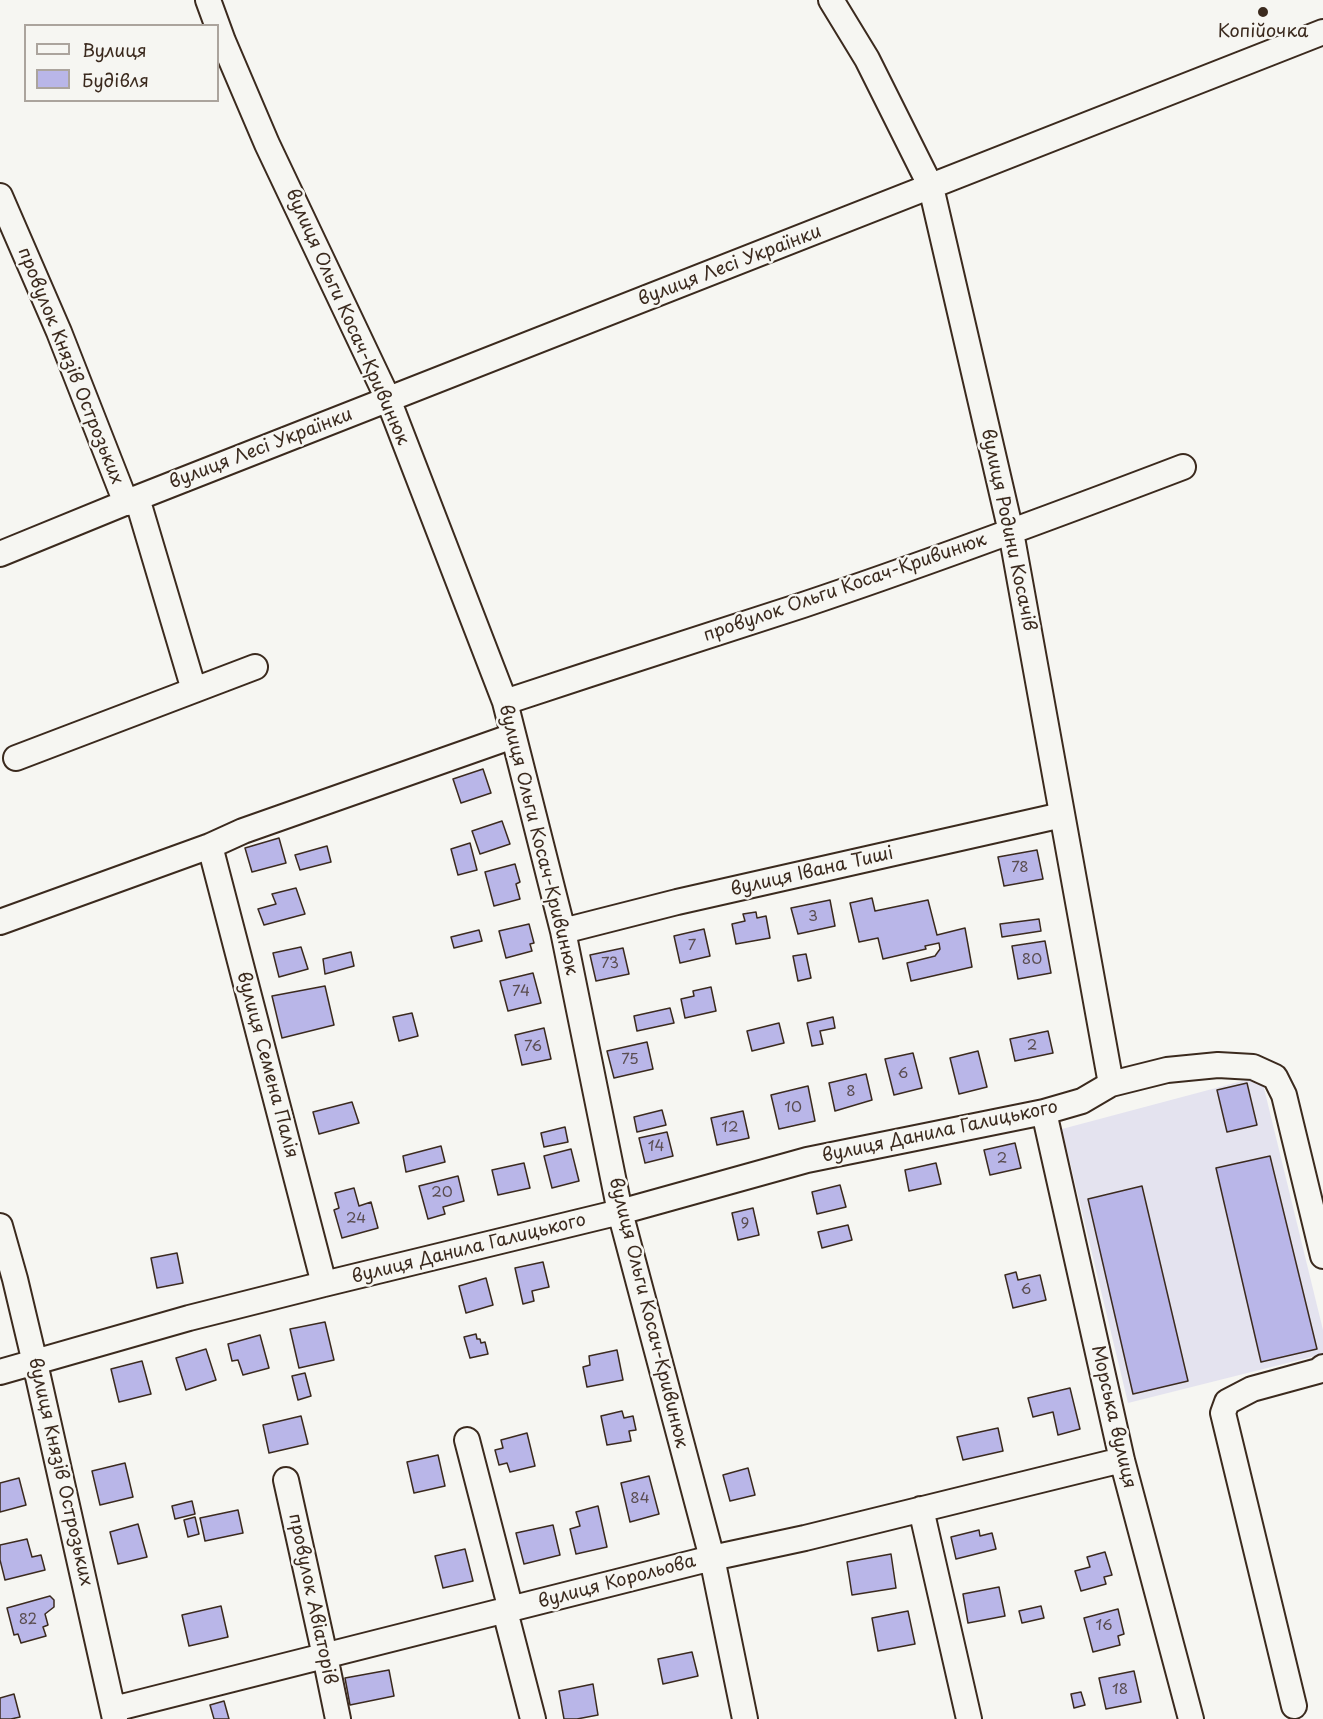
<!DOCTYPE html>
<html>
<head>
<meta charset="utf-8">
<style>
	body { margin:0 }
	#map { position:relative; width:1323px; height:1719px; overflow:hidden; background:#f6f6f2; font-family:"Playpen Sans",sans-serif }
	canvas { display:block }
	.legend { position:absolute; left:24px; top:24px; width:195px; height:78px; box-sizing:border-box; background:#f6f6f2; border:2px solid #aba49d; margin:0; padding:8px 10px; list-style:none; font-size:18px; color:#3b2a1e }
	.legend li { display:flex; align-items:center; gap:12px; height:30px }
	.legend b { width:30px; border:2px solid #aba49d }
</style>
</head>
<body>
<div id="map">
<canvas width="1323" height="1719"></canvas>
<ul class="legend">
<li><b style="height:8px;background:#f6f6f2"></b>Вулиця</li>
<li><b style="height:16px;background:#b9b6e8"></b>Будівля</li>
</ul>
</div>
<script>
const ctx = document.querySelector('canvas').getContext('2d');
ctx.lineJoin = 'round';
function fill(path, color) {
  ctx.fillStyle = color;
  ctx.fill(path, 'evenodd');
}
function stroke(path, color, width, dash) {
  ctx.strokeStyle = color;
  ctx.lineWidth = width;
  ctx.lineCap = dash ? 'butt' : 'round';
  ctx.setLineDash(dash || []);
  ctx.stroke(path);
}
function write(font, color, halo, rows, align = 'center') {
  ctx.font = font + ' "Playpen Sans",sans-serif';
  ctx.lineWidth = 5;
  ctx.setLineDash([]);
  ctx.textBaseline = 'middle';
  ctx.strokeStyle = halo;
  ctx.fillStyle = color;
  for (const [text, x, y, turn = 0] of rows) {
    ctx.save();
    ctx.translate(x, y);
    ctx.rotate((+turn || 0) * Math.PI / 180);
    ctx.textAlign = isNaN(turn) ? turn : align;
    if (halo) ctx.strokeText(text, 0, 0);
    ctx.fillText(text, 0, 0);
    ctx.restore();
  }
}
fill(new Path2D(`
	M 1261,1076 L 1323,1330 L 1323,1354 L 1128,1403 L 1062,1129 Z`), '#e4e3ef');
const building = new Path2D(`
	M 483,769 L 491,793 L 461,803 L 453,779 Z
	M 502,821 L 510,844 L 480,854 L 472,831 Z
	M 279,838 L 286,863 L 252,872 L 245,848 Z
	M 470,843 L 477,870 L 458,875 L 451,849 Z
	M 327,846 L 331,862 L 300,870 L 295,855 Z
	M 1037,850 L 1043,879 L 1004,886 L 998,857 Z
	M 515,864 L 520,882 L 516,884 L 520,899 L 494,906 L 485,872 Z
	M 296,888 L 305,914 L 264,925 L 258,909 L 276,904 L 272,894 Z
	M 872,898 L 875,911 L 928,900 L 937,935 L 965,928 L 972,967 L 911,981 L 907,963 L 935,956 L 940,949 L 939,943 L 925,946 L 926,949 L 883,959 L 878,938 L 859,942 L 850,903 Z
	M 830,900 L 835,926 L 798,934 L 791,908 Z
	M 756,912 L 757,918 L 766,916 L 770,938 L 736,944 L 732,924 L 745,921 L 743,914 Z
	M 1039,919 L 1041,931 L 1002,937 L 1000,924 Z
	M 529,924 L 534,943 L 530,944 L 532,951 L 506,958 L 499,931 Z
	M 704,929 L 710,956 L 680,963 L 674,936 Z
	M 479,930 L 482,941 L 454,948 L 451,937 Z
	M 1045,941 L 1051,973 L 1018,979 L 1012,946 Z
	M 301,947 L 308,969 L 279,977 L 273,953 Z
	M 623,948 L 629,974 L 596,981 L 590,955 Z
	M 351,952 L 354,966 L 325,974 L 323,959 Z
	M 806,954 L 811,978 L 798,981 L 793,956 Z
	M 533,973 L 541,1003 L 508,1011 L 500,981 Z
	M 325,986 L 334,1025 L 282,1038 L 272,996 Z
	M 711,987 L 716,1011 L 685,1018 L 681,999 L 694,996 L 693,991 Z
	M 670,1008 L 674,1023 L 637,1031 L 634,1016 Z
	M 412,1013 L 418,1036 L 399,1041 L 393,1017 Z
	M 833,1017 L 835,1028 L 820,1031 L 823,1044 L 812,1046 L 807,1023 Z
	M 779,1023 L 784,1043 L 752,1051 L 747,1031 Z
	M 544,1028 L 551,1059 L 522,1065 L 515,1035 Z
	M 1048,1031 L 1053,1053 L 1015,1061 L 1010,1039 Z
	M 647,1042 L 653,1069 L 614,1078 L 607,1051 Z
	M 978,1051 L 987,1087 L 959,1094 L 950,1058 Z
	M 913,1053 L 922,1088 L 894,1095 L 885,1059 Z
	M 866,1074 L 872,1100 L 835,1111 L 829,1083 Z
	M 1247,1083 L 1257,1125 L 1227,1132 L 1217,1090 Z
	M 808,1086 L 815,1121 L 779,1129 L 771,1095 Z
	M 352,1102 L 359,1123 L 319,1134 L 313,1112 Z
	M 662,1110 L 666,1125 L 637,1132 L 634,1117 Z
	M 743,1111 L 749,1138 L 717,1145 L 711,1118 Z
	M 565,1127 L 568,1142 L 544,1147 L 541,1133 Z
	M 667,1132 L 673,1156 L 645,1163 L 639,1138 Z
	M 1015,1143 L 1021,1168 L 990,1175 L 984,1150 Z
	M 441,1146 L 445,1162 L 406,1172 L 403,1156 Z
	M 571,1149 L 579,1181 L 552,1188 L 544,1156 Z
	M 1270,1156 L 1317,1349 L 1261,1362 L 1216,1168 Z
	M 524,1163 L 530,1188 L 498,1195 L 492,1170 Z
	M 936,1163 L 941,1184 L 909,1191 L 905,1170 Z
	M 458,1176 L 464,1201 L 443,1207 L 445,1214 L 428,1219 L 419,1186 Z
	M 840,1185 L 846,1207 L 817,1214 L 812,1192 Z
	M 1142,1186 L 1188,1381 L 1133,1394 L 1088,1199 Z
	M 354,1188 L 359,1206 L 371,1202 L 378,1228 L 342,1238 L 334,1210 L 339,1208 L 335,1193 Z
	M 753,1208 L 759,1235 L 738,1240 L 732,1213 Z
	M 848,1225 L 852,1240 L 822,1248 L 818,1232 Z
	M 177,1253 L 183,1283 L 157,1288 L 151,1258 Z
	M 543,1262 L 549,1287 L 532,1291 L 534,1301 L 523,1304 L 515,1268 Z
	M 1016,1272 L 1018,1280 L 1040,1275 L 1046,1300 L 1013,1308 L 1005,1275 Z
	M 486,1278 L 493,1305 L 466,1313 L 459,1286 Z
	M 325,1322 L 334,1360 L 299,1368 L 290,1329 Z
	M 476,1334 L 477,1339 L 480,1339 L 481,1343 L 485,1342 L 488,1354 L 470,1358 L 464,1337 Z
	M 260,1335 L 269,1368 L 243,1375 L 238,1360 L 232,1361 L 228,1344 Z
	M 206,1349 L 216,1380 L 186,1390 L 176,1358 Z
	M 617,1350 L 623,1380 L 587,1387 L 583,1367 L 590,1365 L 589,1356 Z
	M 142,1361 L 151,1394 L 119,1402 L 111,1369 Z
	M 305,1373 L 311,1396 L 298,1400 L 292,1376 Z
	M 1070,1388 L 1080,1429 L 1058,1435 L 1053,1412 L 1033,1417 L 1028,1398 Z
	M 622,1411 L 624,1418 L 633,1416 L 636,1430 L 629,1431 L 631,1441 L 607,1445 L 601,1416 Z
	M 301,1416 L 308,1444 L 269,1453 L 263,1425 Z
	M 998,1428 L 1003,1451 L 963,1460 L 957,1437 Z
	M 527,1433 L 535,1466 L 510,1472 L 507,1463 L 499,1465 L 495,1450 L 503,1448 L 501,1440 Z
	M 438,1455 L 445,1486 L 414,1493 L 407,1462 Z
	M 125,1463 L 133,1497 L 100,1505 L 92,1471 Z
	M 748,1468 L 755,1495 L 730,1501 L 723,1475 Z
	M 649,1476 L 659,1514 L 630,1522 L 621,1483 Z
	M 19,1478 L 26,1505 L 0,1512 L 0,1483 Z
	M 192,1501 L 195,1514 L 175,1519 L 172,1506 Z
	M 598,1506 L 607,1547 L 576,1554 L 570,1529 L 580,1526 L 576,1512 Z
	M 238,1510 L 243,1533 L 205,1541 L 200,1518 Z
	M 195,1517 L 199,1534 L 188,1537 L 184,1520 Z
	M 138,1524 L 147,1557 L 118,1564 L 110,1532 Z
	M 553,1525 L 560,1555 L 524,1564 L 516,1533 Z
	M 979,1530 L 980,1536 L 992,1533 L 996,1549 L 956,1559 L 951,1537 Z
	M 27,1539 L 32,1557 L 41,1555 L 45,1570 L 5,1580 L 0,1560 L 0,1545 Z
	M 465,1549 L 473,1581 L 443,1588 L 435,1556 Z
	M 1105,1552 L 1112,1575 L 1104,1577 L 1106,1584 L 1081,1591 L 1075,1571 L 1090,1567 L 1087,1557 Z
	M 891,1554 L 896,1588 L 852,1595 L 847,1562 Z
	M 999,1587 L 1005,1616 L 968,1623 L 963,1594 Z
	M 50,1596 L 54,1600 L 54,1607 L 45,1614 L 48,1625 L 43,1627 L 46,1636 L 21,1643 L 18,1634 L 14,1635 L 7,1608 Z
	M 221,1606 L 228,1637 L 189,1646 L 182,1615 Z
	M 1041,1606 L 1044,1618 L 1022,1623 L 1019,1611 Z
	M 1118,1609 L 1124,1634 L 1118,1636 L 1120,1645 L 1093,1652 L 1084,1618 Z
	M 908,1611 L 915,1644 L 878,1651 L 872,1618 Z
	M 692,1652 L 698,1676 L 663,1684 L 658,1659 Z
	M 389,1670 L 394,1696 L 350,1705 L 345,1678 Z
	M 1134,1671 L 1141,1702 L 1106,1709 L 1099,1678 Z
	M 593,1684 L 598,1715 L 577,1719 L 564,1719 L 559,1691 Z
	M 1081,1692 L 1085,1705 L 1074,1708 L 1071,1694 Z
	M 14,1694 L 20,1717 L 11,1719 L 0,1719 L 0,1698 Z
	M 224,1701 L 229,1719 L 214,1719 L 210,1705 Z`);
fill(building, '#b9b6e8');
stroke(building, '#3b2a1e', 1.5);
const minor = new Path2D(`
	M 208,0 L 223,41 L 267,144 L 388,399 L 505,702 L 563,931 L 620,1212 L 712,1558 L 745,1719
	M 831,0 L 867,59 L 931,187 L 1011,532 L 1111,1084
	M 0,196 L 59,332 L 126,503
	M 137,498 L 194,690
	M 0,554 L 137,498 L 1323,32
	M 505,702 C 604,669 703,638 803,605 C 931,562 1057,515 1183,467
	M 16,758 L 255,667
	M 210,846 L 324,1284
	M 0,922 L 210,846 L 243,831 L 513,736
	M 563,931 L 677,902 L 1062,815
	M 1044,1112 L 1122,1460 L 1191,1719
	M 0,1226 L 15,1279 L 35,1363 L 115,1719
	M 0,1372 L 189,1318 L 324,1284 L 620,1212 L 807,1160 L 1044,1112 L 1082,1101 L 1111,1084 L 1167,1070 L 1218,1065 L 1253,1067 L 1275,1077 L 1284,1095 L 1323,1256
	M 467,1440 L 511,1610
	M 286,1480 L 325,1656 L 338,1719
	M 921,1509 L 969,1719
	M 505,1611 L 533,1719
	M 1294,1706 L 1223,1413 L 1227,1402 L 1252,1389 L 1318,1371 L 1323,1367
	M 114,1709 L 712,1558 L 805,1538 L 1122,1460`);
stroke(minor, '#3b2a1e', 28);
stroke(minor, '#f6f6f2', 24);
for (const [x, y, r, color] of [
	[1263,12,6,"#3b2a1e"]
]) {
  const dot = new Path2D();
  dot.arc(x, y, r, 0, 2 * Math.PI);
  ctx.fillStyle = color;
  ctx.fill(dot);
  stroke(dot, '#f6f6f2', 2);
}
write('15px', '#5a4d50', null, [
	["78",1020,868],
	["3",813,917],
	["7",692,946],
	["80",1032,960],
	["73",610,964],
	["74",521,992],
	["2",1032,1046],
	["76",533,1047],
	["75",630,1060],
	["6",903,1074],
	["8",851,1092],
	["10",793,1108],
	["12",730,1128],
	["14",656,1147],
	["2",1002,1159],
	["20",442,1193],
	["24",356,1219],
	["9",745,1224],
	["6",1026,1290],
	["84",640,1499],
	["82",28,1620],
	["16",1104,1626],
	["18",1120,1690]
]);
write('18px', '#3b2a1e', '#f6f6f2', [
	["Копійочка",1263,32]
]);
write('18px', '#3b2a1e', '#f6f6f2', [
	["вулиця Лесі Українки",730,266,-21],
	["вулиця Ольги Косач-Кривинюк",347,317,66],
	["провулок Князів Острозьких",70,366,68],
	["вулиця Лесі Українки",261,449,-21],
	["вулиця Родини Косачів",1008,530,78],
	["провулок Ольги Косач-Кривинюк",845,588,-19],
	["вулиця Ольги Косач-Кривинюк",538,840,76],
	["вулиця Івана Тиші",812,872,-13],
	["вулиця Семена Палія",267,1065,75],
	["вулиця Данила Галицького",940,1132,-12],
	["вулиця Данила Галицького",469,1249,-14],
	["вулиця Ольги Косач-Кривинюк",648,1313,76],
	["Морська вулиця",1113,1417,77],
	["вулиця Князів Острозьких",60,1472,77],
	["вулиця Корольова",617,1582,-15],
	["провулок Авіаторів",312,1599,78]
]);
</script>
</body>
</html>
